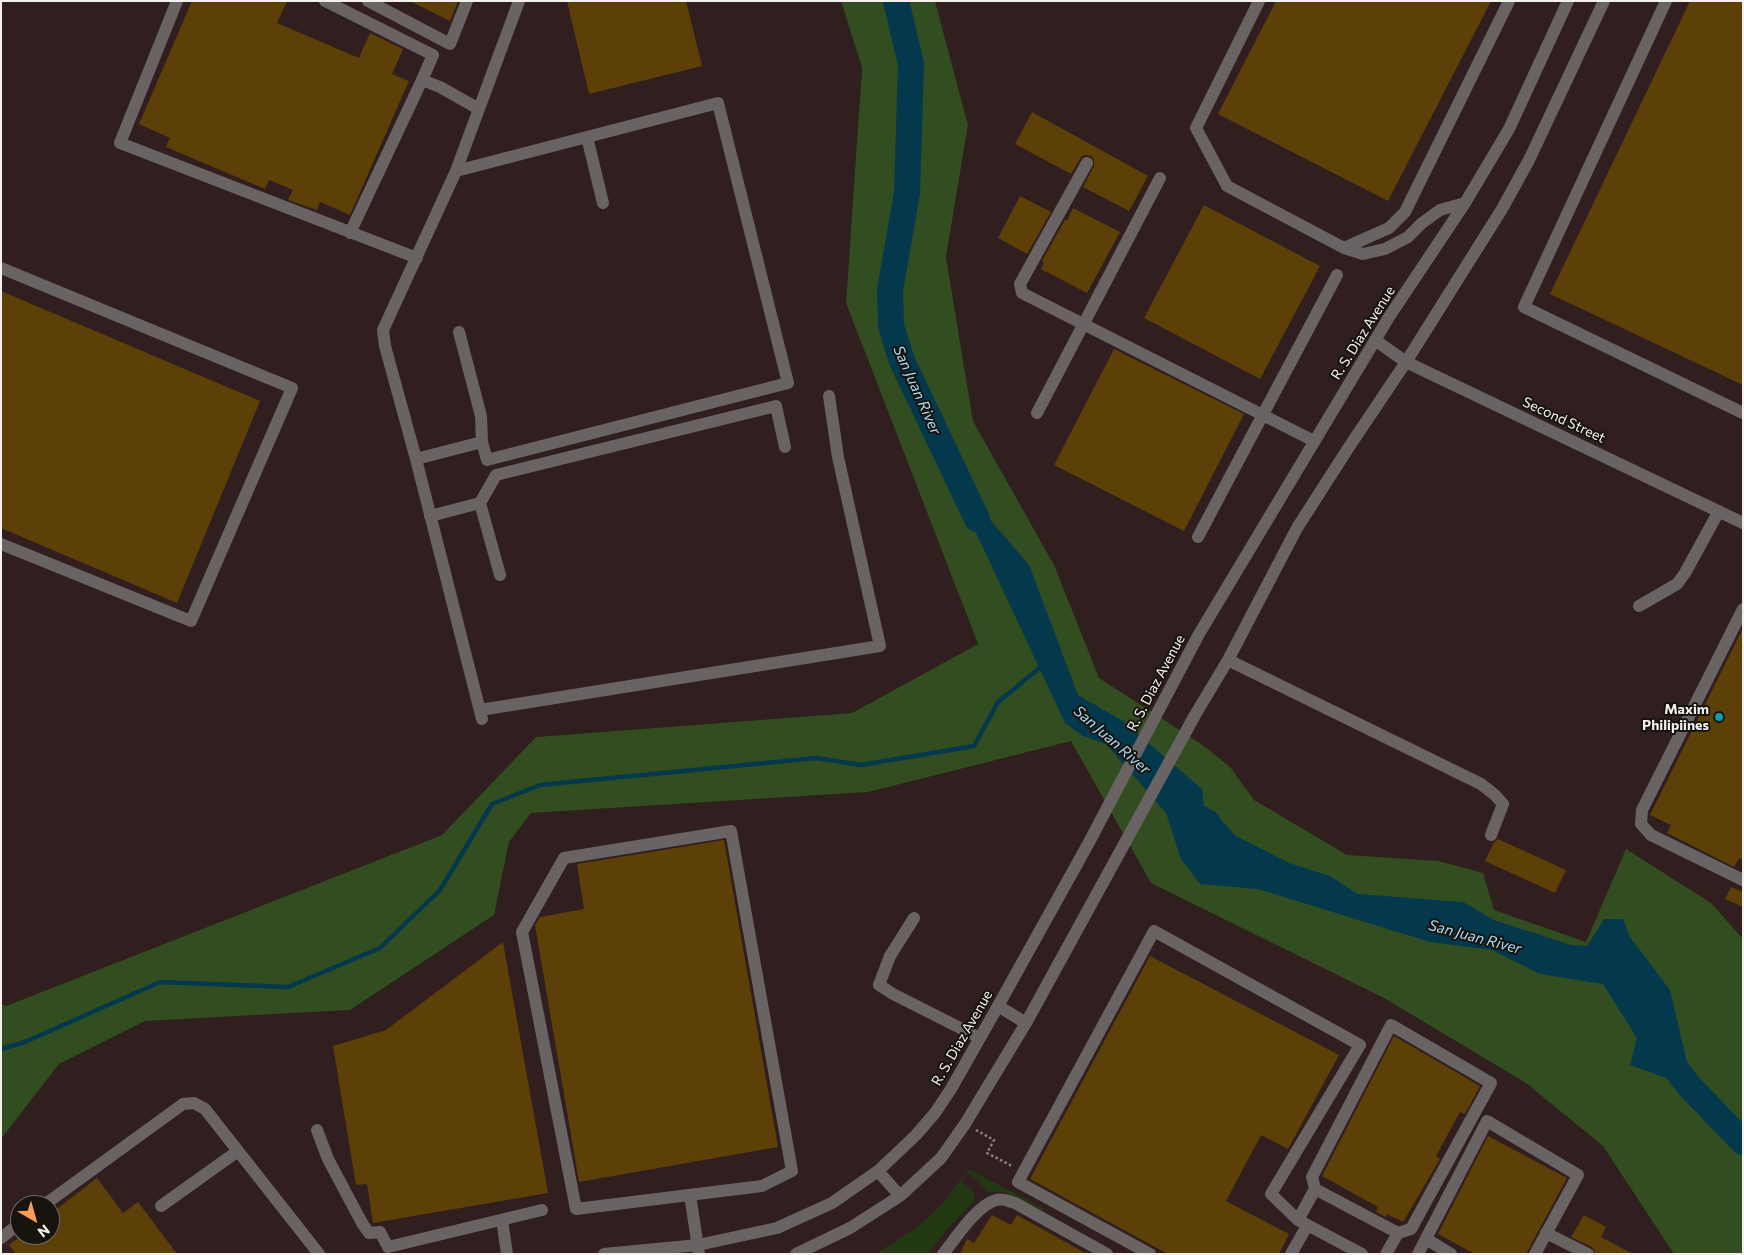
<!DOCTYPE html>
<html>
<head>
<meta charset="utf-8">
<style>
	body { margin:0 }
	#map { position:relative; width:1744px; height:1255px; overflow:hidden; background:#201c16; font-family:Commissioner,sans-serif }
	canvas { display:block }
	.frame { position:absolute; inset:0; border:2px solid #f4f1ec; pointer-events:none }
	.north { position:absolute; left:10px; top:1195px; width:50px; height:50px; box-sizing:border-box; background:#17130d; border:1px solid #6f6c66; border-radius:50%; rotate:142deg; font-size:14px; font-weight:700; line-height:20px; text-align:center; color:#f4f1ec }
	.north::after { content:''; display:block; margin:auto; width:18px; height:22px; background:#fe9b58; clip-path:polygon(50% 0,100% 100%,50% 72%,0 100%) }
</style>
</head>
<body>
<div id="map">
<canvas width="1744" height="1255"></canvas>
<div class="frame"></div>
<div class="north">N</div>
</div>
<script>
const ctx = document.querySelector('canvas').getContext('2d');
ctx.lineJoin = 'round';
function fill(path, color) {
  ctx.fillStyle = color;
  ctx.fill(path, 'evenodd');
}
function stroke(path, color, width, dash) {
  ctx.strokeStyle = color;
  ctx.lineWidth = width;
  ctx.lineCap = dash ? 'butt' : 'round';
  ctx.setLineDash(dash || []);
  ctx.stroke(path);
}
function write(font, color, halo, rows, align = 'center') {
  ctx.font = font + ' Commissioner,sans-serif';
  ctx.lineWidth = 4;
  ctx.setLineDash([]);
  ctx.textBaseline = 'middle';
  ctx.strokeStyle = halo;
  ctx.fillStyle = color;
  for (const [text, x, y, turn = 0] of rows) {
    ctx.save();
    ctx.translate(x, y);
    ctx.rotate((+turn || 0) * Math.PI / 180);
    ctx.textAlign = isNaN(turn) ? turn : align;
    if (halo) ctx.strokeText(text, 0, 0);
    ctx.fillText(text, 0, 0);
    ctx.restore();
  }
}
fill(new Path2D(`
	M 1,1 L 841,1 L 862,68 L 846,303 L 978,644 L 852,713 L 536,737 L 442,835 L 6,1006 L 1,1004 Z
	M 935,1 L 1743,1 L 1743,1254 L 1,1254 L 1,1139 L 59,1064 L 145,1021 L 350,1010 L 494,915 L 509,842 L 531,813 L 868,792 L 1054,565 L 973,421 L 946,257 L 968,125 ZM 20,1205 L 50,1205 L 50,1235 L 20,1235 Z`), '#311e1f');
fill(new Path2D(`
	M 969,1169 L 1044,1209 L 1043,1211 L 1004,1192 L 988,1192 L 978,1180 L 967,1173 L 961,1182 C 968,1186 976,1191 975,1200 L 949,1227 L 927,1254 L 875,1254 C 900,1239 924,1224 943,1203 C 952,1192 960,1180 969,1169 Z`), '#233913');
fill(new Path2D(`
	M 841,1 L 935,1 L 968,125 L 946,257 L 973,421 L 1054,565 L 1099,678 L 1204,746 L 1230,767 L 1254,800 L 1347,855 L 1438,861 L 1483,873 L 1494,910 L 1586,942 L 1626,849 L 1711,903 L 1743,939 L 1743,1254 L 1674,1254 L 1603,1146 L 1526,1083 L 1384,998 L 1151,883 L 1071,741 L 868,792 L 531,813 L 509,842 L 494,915 L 350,1010 L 145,1021 L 59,1064 L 1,1139 L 1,1004 L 6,1006 L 442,835 L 536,737 L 852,713 L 978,644 L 846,303 L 862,68 Z`), '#324d1f');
fill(new Path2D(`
	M 962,487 L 1029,565 L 1078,695 L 1123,721 L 1202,789 L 1204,806 L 1216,812 L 1222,821 L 1236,836 L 1289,863 L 1330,876 L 1358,894 L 1463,902 L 1494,920 L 1571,945 L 1587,946 L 1604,919 L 1623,919 L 1630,937 L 1670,990 L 1686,1058 L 1689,1086 L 1630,1065 L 1637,1038 L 1603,984 L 1540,974 L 1492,950 L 1430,942 L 1258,889 L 1200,884 L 1181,859 L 1166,813 L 1106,744 L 1083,736 L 1065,723 L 971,522 Z`), '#04384d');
stroke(new Path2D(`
	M 1,1049 L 25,1042 L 160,982 L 288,987 L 380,948 L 440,890 L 492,804 L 540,785 L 816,758 L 861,765 L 974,746 L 998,702 L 1042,666`), '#04384d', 4.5);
stroke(new Path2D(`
	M 896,1 L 911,64 L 907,193 L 890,290 L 891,326 L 902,361 L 977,519
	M 1667,1057 L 1689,1086 L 1743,1142`), '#04384d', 26);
fill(new Path2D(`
	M 192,1 L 287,1 L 277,23 L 359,58 L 370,33 L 403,49 L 392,74 L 409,81 L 350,215 L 320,202 L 317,210 L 288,200 L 293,190 L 269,180 L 265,189 L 166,147 L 170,138 L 139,124 Z
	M 410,1 L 458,1 L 450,21 Z
	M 567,1 L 686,1 L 702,66 L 589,94 Z
	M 1276,1 L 1491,1 L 1388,201 L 1218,114 Z
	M 1690,1 L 1743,1 L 1743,385 L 1550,294 Z
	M 1032,112 L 1148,176 L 1129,211 L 1083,187 L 1094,166 L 1094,159 L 1091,156 L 1086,155 L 1082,156 L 1071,174 L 1015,144 Z
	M 1020,196 L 1051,212 L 1027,254 L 998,238 Z
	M 1204,205 L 1320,266 L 1260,379 L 1144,318 Z
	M 1073,208 L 1120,232 L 1087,293 L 1041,269 L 1044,263 L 1042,261 L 1065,220 L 1067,221 Z
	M 1,291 L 260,401 L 177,603 L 1,528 Z
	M 1114,349 L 1244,414 L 1184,531 L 1054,465 Z
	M 1743,628 L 1743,860 L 1739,858 L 1734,867 L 1667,833 L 1671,825 L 1650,815 Z
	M 1498,839 L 1566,870 L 1555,893 L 1485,861 L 1494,842 Z
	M 724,840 L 778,1147 L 579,1182 L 535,925 L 540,917 L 584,909 L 577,864 Z
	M 1731,887 L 1743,892 L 1743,907 L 1725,899 Z
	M 503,942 L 548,1193 L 373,1223 L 367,1184 L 356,1185 L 333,1046 L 386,1030 Z
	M 1150,956 L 1339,1055 L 1288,1149 L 1261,1135 L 1226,1201 L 1289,1234 L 1279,1254 L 1168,1254 L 1030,1179 Z
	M 1394,1036 L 1480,1086 L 1465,1114 L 1460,1112 L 1436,1156 L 1440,1159 L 1403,1222 L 1387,1214 L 1386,1217 L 1376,1212 L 1378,1207 L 1322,1176 Z
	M 1488,1136 L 1567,1178 L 1526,1254 L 1475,1254 L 1438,1234 Z
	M 97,1178 L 123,1213 L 138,1202 L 177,1254 L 16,1254 L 9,1245 L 22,1235 L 50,1235 L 50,1214 Z
	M 992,1215 L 1011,1225 L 1017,1215 L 1087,1254 L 960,1254 L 967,1239 L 974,1243 Z
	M 1584,1215 L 1606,1227 L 1601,1237 L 1633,1254 L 1596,1254 L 1592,1247 L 1571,1237 Z`), '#5d4007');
stroke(new Path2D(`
	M 976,1130 L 994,1140 L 987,1153 L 1012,1166`), '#88857f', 2.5, [2.5, 2.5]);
stroke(new Path2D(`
	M 177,1 L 120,143 L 417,258
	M 325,1 L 433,55 L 422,80 L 440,87 L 479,109
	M 368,1 L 450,44 L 467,1
	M 1259,1 L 1196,128 L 1227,186 L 1344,248 L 1389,228 L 1405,212 L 1509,1
	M 1666,1 L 1524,307 L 1743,413
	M 587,137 L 603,203
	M 1087,163 L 1020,284 L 1022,293 L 1314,441
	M 350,233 L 422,80
	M 1344,248 L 1363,254 L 1385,249 L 1408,237 L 1422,223 L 1440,210 L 1465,203
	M 1,268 L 292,388 L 191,621 L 1,544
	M 459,332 L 481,416 L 482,442
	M 1375,340 L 1406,362 L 1743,523
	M 1037,413 L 1160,178
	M 416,459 L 482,442 L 487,460 L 788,383 L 718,103 L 456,171
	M 480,503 L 500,575
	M 430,516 L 480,503 L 496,475 L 776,406 L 785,447
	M 1198,537 L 1337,275
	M 1639,606 L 1677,584 L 1685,573 L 1719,511
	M 1743,609 L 1642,810 L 1641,824 L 1651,835 L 1743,880
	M 1228,660 L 1481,784 L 1495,795 L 1503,804 L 1491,835
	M 480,710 L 880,646 L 838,457 L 829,396
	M 482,719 L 416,459 L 385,346 L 383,330 L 456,171 L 519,1
	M 731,831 L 792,1171 L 762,1186 L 576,1209 L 522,932 L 564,858 Z
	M 914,918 L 890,956 L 879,985 L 893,994 L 980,1038
	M 998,1006 L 1026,1023
	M 317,1130 L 328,1159 L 362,1223 L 369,1233 L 380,1232 L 388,1247 L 542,1210
	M 878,1171 L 900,1196
	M 1315,1189 L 1398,1233
	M 690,1195 L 699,1254
	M 44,1205 L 183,1104 L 194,1103 L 205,1109 L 319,1254
	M 161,1206 L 238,1151
	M 502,1220 L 507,1254
	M 1298,1220 L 1315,1189 L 1312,1177 L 1391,1025 L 1491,1083 L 1411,1229 L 1398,1233 L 1386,1254
	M 1546,1233 L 1588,1254
	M 1,1238 L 20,1223
	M 1426,1239 L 1451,1254
	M 604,1254 L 698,1245 L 777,1228 L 832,1203 L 878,1171 L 916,1135 L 935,1113 L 951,1089 L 998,1006 L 1087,846 L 1199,634 L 1389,317 L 1465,203 L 1509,129 L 1568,1
	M 796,1254 L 850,1228 L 900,1196 L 941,1158 L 965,1124 L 1026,1023 L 1195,715 L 1228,660 L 1297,528 L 1349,447 L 1406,362 L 1502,209 L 1529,160 L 1604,1
	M 943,1254 C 956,1238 976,1206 996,1200 C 1002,1198 1009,1201 1015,1203 L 1107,1254
	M 1150,1254 L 1018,1182 L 1154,931 L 1360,1045 L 1271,1194 L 1298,1220 L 1362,1254
	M 1291,1254 L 1307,1226
	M 1418,1254 L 1487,1121 L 1578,1175 L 1535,1254`), '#696463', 12);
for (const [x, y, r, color] of [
	[1719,717,5,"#0f9aa8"]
]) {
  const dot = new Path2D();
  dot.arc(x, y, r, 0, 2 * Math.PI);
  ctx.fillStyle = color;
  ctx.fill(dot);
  stroke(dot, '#17130d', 2);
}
write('14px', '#f4f1ec', '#17130d', [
	["R. S. Diaz Avenue",1363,333,-58],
	["Second Street",1564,420,25],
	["R. S. Diaz Avenue",1156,683,-62],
	["R. S. Diaz Avenue",962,1038,-60]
]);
write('bold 14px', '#f4f1ec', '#17130d', [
	["Maxim",1709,709],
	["Philipiines",1709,725]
], 'right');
write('italic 15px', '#a7d9f5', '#17130d', [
	["San Juan River",917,390,66],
	["San Juan River",1112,740,41],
	["San Juan River",1475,937,15]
]);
</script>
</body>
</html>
